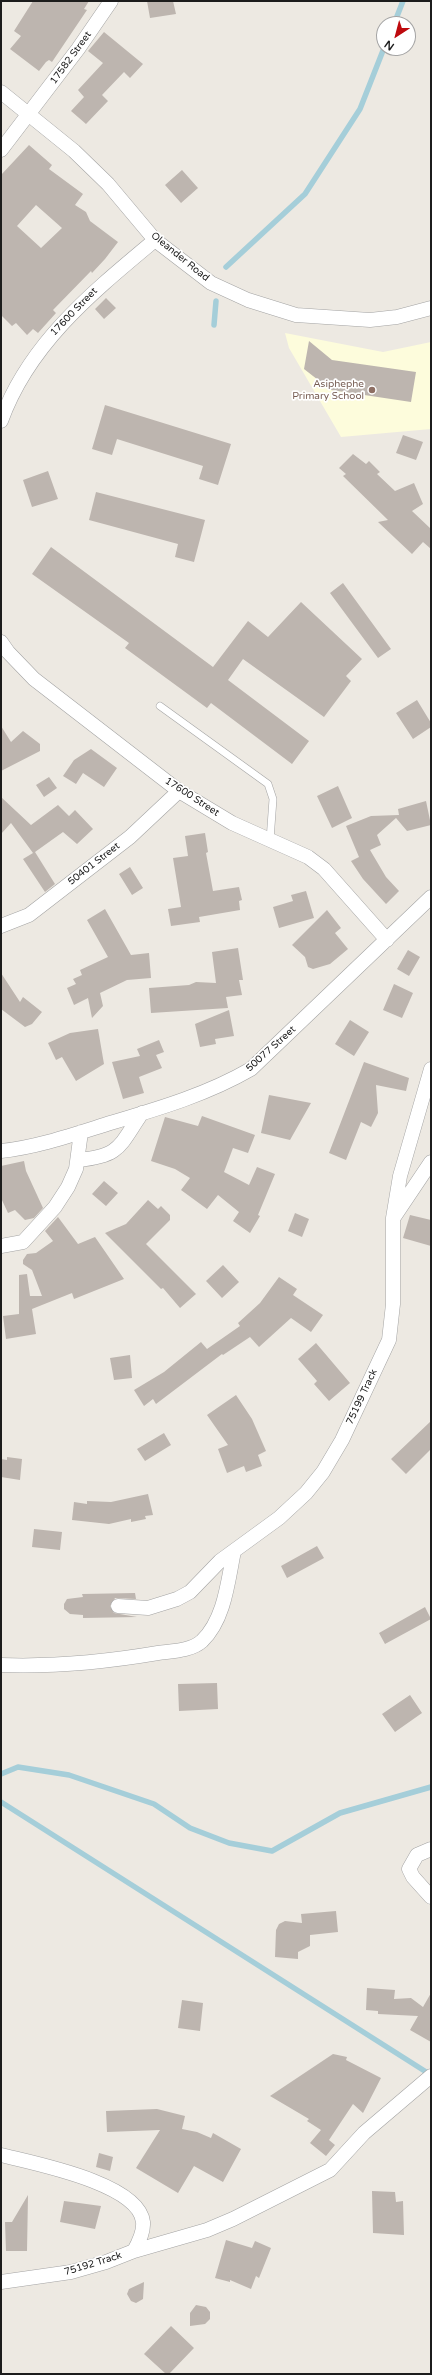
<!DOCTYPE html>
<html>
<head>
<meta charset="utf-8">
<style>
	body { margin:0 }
	#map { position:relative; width:432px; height:2375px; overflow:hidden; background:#ede9e2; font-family:"Varela Round",sans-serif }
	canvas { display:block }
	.frame { position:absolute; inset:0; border:2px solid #1c1c1c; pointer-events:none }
	.north { position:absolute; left:376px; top:16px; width:40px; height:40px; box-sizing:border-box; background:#fff; border:1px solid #a4a4a4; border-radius:50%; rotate:216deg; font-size:11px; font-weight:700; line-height:16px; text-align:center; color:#1c1c1c }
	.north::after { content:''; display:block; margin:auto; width:14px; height:18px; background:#be0a0e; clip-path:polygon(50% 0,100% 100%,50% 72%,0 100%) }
</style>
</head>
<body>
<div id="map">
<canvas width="432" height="2375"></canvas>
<div class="frame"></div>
<div class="north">N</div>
</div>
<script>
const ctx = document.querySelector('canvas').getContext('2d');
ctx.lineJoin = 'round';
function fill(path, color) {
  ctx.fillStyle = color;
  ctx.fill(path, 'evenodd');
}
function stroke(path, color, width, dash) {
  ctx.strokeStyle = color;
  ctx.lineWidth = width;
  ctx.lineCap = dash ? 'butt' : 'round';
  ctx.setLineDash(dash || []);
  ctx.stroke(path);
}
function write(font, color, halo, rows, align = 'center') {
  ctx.font = font + ' "Varela Round",sans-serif';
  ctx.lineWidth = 3.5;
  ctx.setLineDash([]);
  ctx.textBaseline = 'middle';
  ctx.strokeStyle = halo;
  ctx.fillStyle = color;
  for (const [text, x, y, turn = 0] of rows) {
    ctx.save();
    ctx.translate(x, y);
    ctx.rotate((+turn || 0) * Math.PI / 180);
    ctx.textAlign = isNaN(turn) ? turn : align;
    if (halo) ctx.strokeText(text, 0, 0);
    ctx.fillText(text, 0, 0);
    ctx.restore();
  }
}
fill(new Path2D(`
	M 285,333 L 383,352 L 431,342 L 431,429 L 341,437 L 289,348 Z`), '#fdfcdc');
stroke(new Path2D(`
	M 394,24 L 403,1
	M 226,267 L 305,194 L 360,109 L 384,48
	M 214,325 L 216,301
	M 1,1774 L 18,1767 L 69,1775 L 154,1804 L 190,1828 L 229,1843 L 272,1851 L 340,1813 L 431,1787
	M 1,1802 L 431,2075`), '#a5ced9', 5.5);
fill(new Path2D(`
	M 33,1 L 89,1 L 84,9 L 87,10 L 52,62 L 49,60 L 46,62 L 39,71 L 10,49 L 21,36 L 14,31 Z
	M 147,1 L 173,1 L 176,14 L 150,18 Z
	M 104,32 L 143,64 L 130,78 L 124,72 L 102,95 L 108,101 L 86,124 L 71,111 L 84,97 L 78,90 L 103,63 L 88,51 Z
	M 29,145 L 52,165 L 49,169 L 83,194 L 75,205 L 86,212 L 90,221 L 118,242 L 105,259 L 92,273 L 91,271 L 53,310 L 56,313 L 38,333 L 33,329 L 27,335 L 16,323 L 12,326 L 1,315 L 1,175 ZM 36,205 L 62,228 L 41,248 L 17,226 Z
	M 182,170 L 198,188 L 181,203 L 165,185 Z
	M 106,298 L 116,308 L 104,319 L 95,309 Z
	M 309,341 L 332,360 L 416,372 L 411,402 L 331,390 L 304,369 Z
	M 105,405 L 231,444 L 218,485 L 199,479 L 203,466 L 117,439 L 112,455 L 92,449 Z
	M 403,435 L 423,442 L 416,460 L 396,453 Z
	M 353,454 L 366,464 L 369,461 L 380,472 L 377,474 L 395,491 L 414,483 L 423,504 L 412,511 L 431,529 L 431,549 L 423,542 L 412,554 L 378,522 L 388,520 L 343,476 L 346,474 L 339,468 Z
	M 48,471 L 58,499 L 32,507 L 23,480 Z
	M 96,492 L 205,520 L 194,562 L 175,557 L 178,544 L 89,520 Z
	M 51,547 L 213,667 L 248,621 L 268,637 L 301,602 L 362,659 L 346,676 L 351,681 L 324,717 L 243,659 L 228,680 L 309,741 L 292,764 L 211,703 L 207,708 L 125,648 L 129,643 L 32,574 Z
	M 343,583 L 391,649 L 378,658 L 330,593 Z
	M 417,700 L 431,723 L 431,727 L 413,739 L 396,713 Z
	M 1,726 L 11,742 L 23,731 L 40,744 L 40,751 L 1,771 Z
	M 91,749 L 117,768 L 104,787 L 83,773 L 76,784 L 63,776 L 74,760 Z
	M 49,777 L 57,788 L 44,797 L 36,785 Z
	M 338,786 L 352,818 L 332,828 L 317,796 Z
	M 1,797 L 31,825 L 58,805 L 69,816 L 75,810 L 93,829 L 77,844 L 63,832 L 35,852 L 55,884 L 45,892 L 23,859 L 33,853 L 11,823 L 1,834 Z
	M 426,801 L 431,825 L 407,831 L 396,818 L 377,835 L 381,845 L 370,850 L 386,877 L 399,891 L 386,904 L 363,879 L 351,861 L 359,857 L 346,826 L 371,816 L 399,815 L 398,809 Z
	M 205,833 L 208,852 L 206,853 L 213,891 L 239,887 L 242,900 L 239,901 L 240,910 L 199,917 L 200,922 L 171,926 L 168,909 L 181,907 L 173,858 L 188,856 L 185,836 Z
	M 130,867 L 143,888 L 132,895 L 119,874 Z
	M 306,891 L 314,918 L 279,928 L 273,907 L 293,901 L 291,895 Z
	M 105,909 L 131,955 L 149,953 L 151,978 L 127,980 L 100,993 L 103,1006 L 92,1018 L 88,998 L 74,1005 L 67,988 L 76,984 L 73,979 L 82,975 L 80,970 L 108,957 L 87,920 Z
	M 327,910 L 341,928 L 335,933 L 348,949 L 330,964 L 313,969 L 308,967 L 305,957 L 292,945 Z
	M 238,948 L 243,980 L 239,980 L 242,995 L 226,997 L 228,1008 L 151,1013 L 149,988 L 189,985 L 196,982 L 216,983 L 212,952 Z
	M 408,950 L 420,957 L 409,976 L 397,969 Z
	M 1,973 L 20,1002 L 23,997 L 42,1012 L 32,1024 L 25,1027 L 1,1009 Z
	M 394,984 L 413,993 L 402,1018 L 383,1010 Z
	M 229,1010 L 234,1036 L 215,1039 L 216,1044 L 200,1047 L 195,1024 Z
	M 350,1020 L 369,1032 L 354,1056 L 335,1044 Z
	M 98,1029 L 104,1064 L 76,1081 L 62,1057 L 56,1060 L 48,1043 L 70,1033 Z
	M 159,1040 L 164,1052 L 156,1055 L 162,1068 L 139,1077 L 144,1093 L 123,1099 L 112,1062 L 140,1056 L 137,1049 Z
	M 364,1062 L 409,1078 L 406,1091 L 376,1085 L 378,1113 L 371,1127 L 361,1122 L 346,1160 L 329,1153 Z
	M 269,1095 L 311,1103 L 290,1140 L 261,1133 Z
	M 202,1116 L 255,1135 L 248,1153 L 233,1148 L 224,1172 L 249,1185 L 257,1167 L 275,1174 L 258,1215 L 260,1216 L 250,1233 L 233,1221 L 239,1212 L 218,1195 L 207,1209 L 181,1190 L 190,1178 L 175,1169 L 151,1161 L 165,1117 L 198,1126 Z
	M 24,1161 L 26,1171 L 43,1208 L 34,1218 L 25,1220 L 15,1210 L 8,1213 L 1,1198 L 1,1166 Z
	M 104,1181 L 118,1193 L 106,1206 L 92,1194 Z
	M 148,1200 L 158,1209 L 161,1206 L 170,1215 L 170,1220 L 146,1244 L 196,1294 L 180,1308 L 163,1288 L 161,1289 L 105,1233 L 126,1224 Z
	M 295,1213 L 309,1219 L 302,1237 L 288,1231 Z
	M 410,1215 L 431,1220 L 431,1246 L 403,1238 Z
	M 58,1217 L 78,1244 L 95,1237 L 124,1279 L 74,1299 L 72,1293 L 32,1309 L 36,1334 L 6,1339 L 3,1316 L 19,1314 L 19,1275 L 27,1274 L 30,1296 L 42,1296 L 32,1270 L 23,1264 L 23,1260 L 27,1254 L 36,1253 L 53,1241 L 45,1231 Z
	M 223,1265 L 239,1282 L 222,1298 L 206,1281 Z
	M 279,1277 L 297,1289 L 293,1295 L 323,1315 L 311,1332 L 291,1318 L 259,1347 L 250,1337 L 223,1355 L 222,1354 L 156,1404 L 153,1399 L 144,1406 L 134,1390 L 164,1372 L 201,1342 L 207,1349 L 240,1326 L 238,1323 L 260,1303 Z
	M 316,1343 L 350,1383 L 329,1401 L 314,1384 L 317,1381 L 298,1359 Z
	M 130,1355 L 132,1378 L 114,1380 L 110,1358 Z
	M 236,1395 L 252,1419 L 266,1451 L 258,1455 L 262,1466 L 246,1472 L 244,1466 L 227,1473 L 218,1449 L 228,1445 L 207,1415 Z
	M 431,1421 L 431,1449 L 406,1474 L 391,1459 Z
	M 164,1433 L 171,1445 L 145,1461 L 137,1449 Z
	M 7,1457 L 22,1459 L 20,1480 L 1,1477 L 1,1459 L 7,1460 Z
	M 148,1494 L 153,1515 L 145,1516 L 146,1519 L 131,1522 L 131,1519 L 109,1524 L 72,1520 L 74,1502 L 87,1504 L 87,1501 L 111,1502 Z
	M 34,1529 L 62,1532 L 60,1550 L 32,1547 Z
	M 317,1546 L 324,1558 L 287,1578 L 281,1566 Z
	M 135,1593 L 136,1599 L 115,1598 L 110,1606 L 114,1613 L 137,1617 L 83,1618 L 83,1615 L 70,1614 L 64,1609 L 64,1604 L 67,1599 L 83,1597 L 82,1594 Z
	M 425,1607 L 431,1619 L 385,1644 L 379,1633 Z
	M 217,1683 L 218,1709 L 179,1711 L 178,1684 Z
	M 410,1695 L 422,1713 L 395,1732 L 382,1714 Z
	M 336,1911 L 338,1932 L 310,1935 L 310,1946 L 298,1952 L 298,1959 L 275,1957 L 276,1930 L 279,1924 L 285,1921 L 302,1923 L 301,1914 Z
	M 367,1988 L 395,1990 L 394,1999 L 411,1998 L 423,2007 L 431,1993 L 431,2042 L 410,2030 L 418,2016 L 378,2014 L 378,2011 L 366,2010 Z
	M 182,2000 L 203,2003 L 200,2031 L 178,2028 Z
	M 333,2054 L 347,2057 L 346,2060 L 381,2078 L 363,2113 L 353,2104 L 329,2140 L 335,2145 L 326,2156 L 310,2143 L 321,2130 L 307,2121 L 309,2119 L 270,2096 Z
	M 157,2109 L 185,2116 L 182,2129 L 197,2132 L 211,2138 L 213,2133 L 241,2149 L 223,2182 L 194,2166 L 178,2193 L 136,2168 L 160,2130 L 107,2132 L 106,2111 Z
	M 99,2153 L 113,2157 L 110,2171 L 96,2167 Z
	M 372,2191 L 395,2192 L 396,2202 L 403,2201 L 404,2235 L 373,2233 Z
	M 28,2195 L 27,2251 L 6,2251 L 5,2222 L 12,2222 Z
	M 64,2201 L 101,2206 L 95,2229 L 60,2222 Z
	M 226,2240 L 252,2248 L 255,2241 L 271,2248 L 259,2278 L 256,2276 L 251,2289 L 230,2280 L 230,2282 L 215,2278 Z
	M 144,2282 L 143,2299 L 136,2303 L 131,2301 L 127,2294 L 129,2289 Z
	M 196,2305 L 206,2307 L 210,2312 L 210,2319 L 205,2324 L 190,2326 L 190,2313 Z
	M 171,2326 L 194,2348 L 169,2374 L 166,2374 L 144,2354 Z`), '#bdb5af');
const service = new Path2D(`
	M 160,706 L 268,784 L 273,799 L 270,840`);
const minor = new Path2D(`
	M 1,92 L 74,151 L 108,184 L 155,240 L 211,283 L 248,300 L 296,315 L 370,320 L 397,317 L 431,308
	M 1,150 L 78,49 L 111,1
	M 1,421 C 29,343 94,291 155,240
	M 1,642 L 8,652 L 34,679 L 179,791 L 232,823 L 308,857 L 324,869 L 387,940
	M 1,926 L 29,915 L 130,837 L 179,791
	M 1,1151 C 37,1147 72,1135 107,1124 C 157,1109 206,1095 251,1069 L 431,897
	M 78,1160 C 121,1156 119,1146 142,1113
	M 394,1217 L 431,1162
	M 1,1246 L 23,1242 L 55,1207 L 68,1187 L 76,1169 L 81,1132
	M 118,1606 L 148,1608 L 177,1599 L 190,1592 L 220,1561 L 279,1518 L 306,1493 L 323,1472 L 342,1440 L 389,1340 L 393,1304 L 393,1218 L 400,1176 L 431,1069
	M 1,1665 C 55,1667 105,1662 158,1653 C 172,1651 191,1651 202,1641 C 225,1619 228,1580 234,1551
	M 431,1849 L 417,1855 L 409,1869 L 413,1877 L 431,1897
	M 1,2155 C 32,2163 139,2183 143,2222 C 144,2232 139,2242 134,2251
	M 1,2282 L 71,2272 L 106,2262 L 134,2251 L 207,2230 L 233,2219 L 330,2170 L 364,2133 L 431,2076`);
stroke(service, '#a3a3a3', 8);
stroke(minor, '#a3a3a3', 15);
stroke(service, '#fff', 7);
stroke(minor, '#fff', 14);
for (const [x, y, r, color] of [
	[372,390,4,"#8d6e63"]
]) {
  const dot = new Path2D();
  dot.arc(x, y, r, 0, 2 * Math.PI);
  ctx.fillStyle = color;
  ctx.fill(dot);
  stroke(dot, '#fff', 1.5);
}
write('10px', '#1c1c1c', '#fff', [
	["17582 Street",71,58,-54],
	["Oleander Road",180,257,39],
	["17600 Street",74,312,-46],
	["17600 Street",192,797,33],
	["50401 Street",94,864,-38],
	["50077 Street",271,1049,-42],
	["75199 Track",362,1397,-65],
	["75192 Track",93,2264,-17]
]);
write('10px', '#785e54', '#fff', [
	["Asiphephe",364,384],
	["Primary School",364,396]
], 'right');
</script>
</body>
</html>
